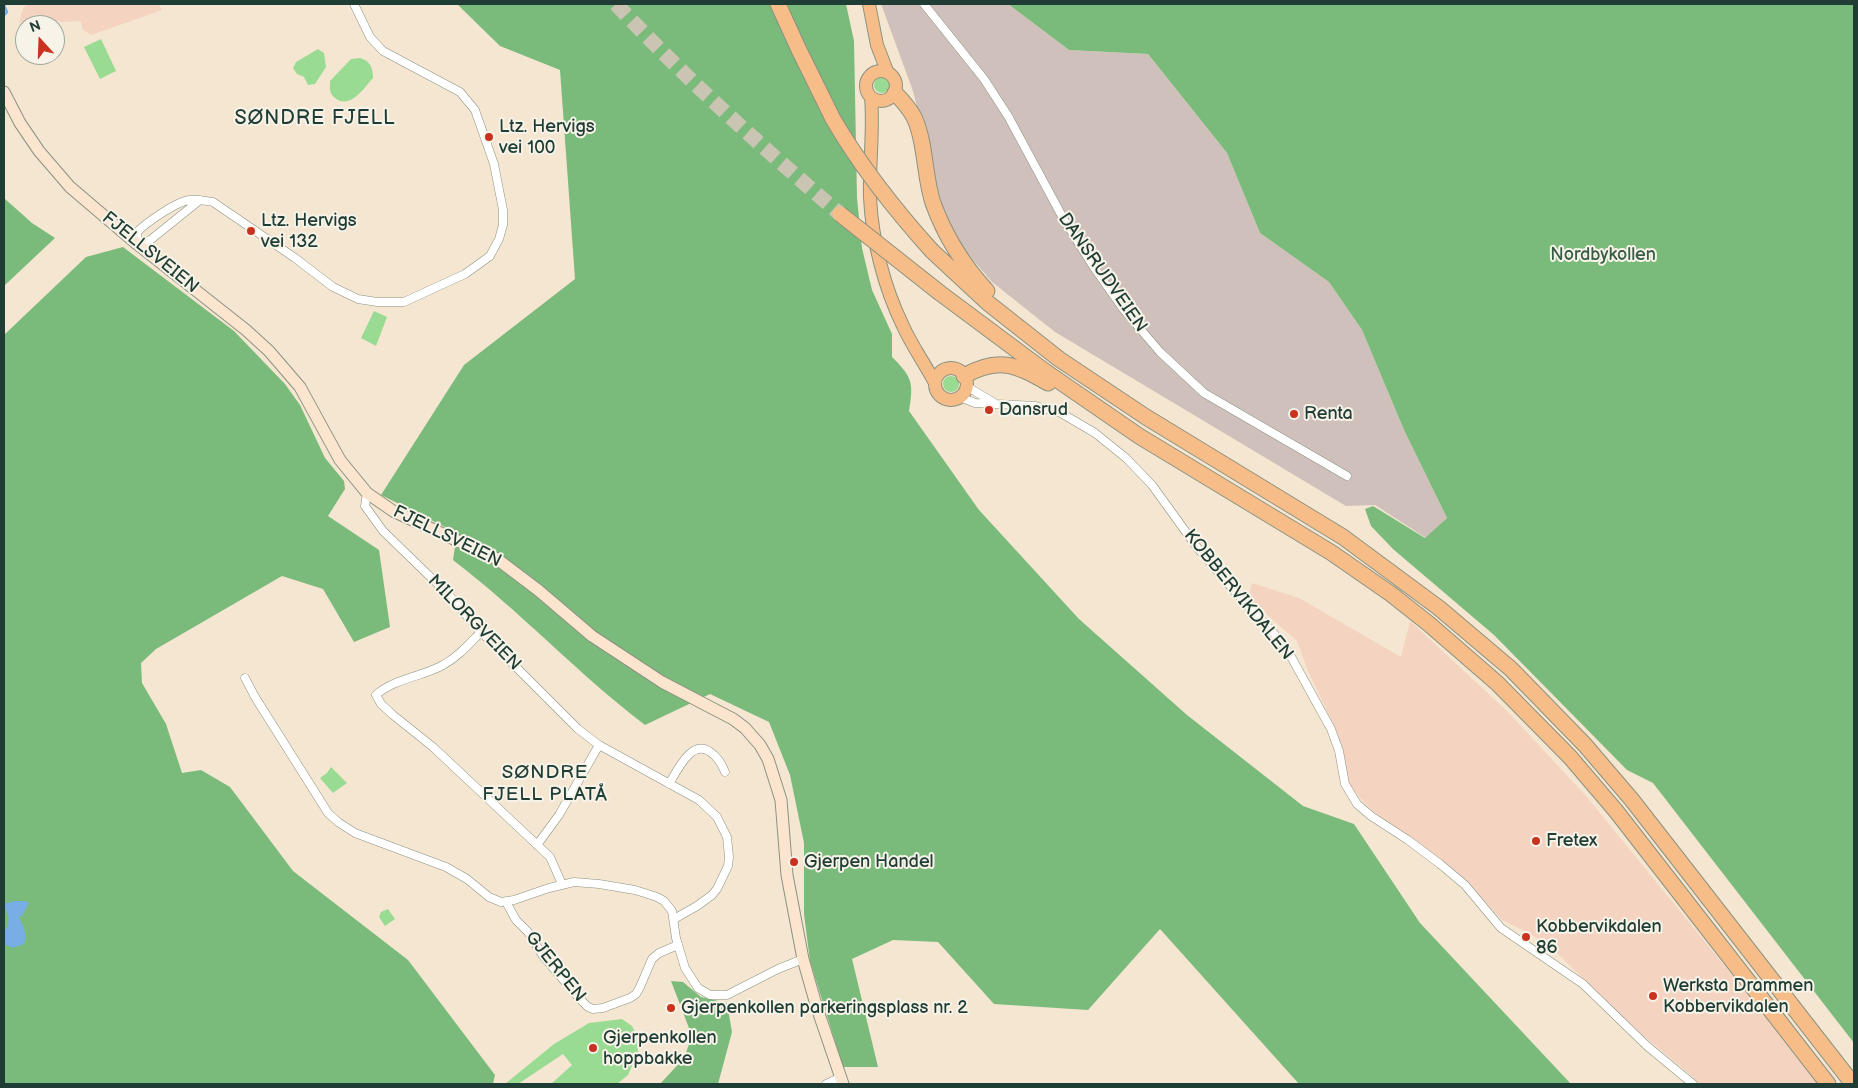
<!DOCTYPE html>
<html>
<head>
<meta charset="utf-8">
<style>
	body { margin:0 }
	#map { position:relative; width:1858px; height:1088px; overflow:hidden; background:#f5e6d1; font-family:"Balsamiq Sans",sans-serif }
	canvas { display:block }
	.frame { position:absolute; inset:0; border:5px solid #1f3d34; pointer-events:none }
	.north { position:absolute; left:15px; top:15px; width:50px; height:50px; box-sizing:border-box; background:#f7f3e8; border:1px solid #a1aaa0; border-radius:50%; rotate:340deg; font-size:14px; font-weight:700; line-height:20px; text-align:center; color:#1f3d34 }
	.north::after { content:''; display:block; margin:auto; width:18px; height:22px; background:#c8321e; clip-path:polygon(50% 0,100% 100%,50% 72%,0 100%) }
</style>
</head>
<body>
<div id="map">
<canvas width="1858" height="1088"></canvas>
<div class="frame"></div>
<div class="north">N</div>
</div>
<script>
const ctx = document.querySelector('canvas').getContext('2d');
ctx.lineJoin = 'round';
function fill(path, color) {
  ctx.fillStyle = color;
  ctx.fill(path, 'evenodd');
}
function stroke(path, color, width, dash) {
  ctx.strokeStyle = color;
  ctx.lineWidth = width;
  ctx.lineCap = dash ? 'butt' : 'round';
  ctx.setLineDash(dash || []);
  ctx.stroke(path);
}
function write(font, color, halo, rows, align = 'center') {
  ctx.font = font + ' "Balsamiq Sans",sans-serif';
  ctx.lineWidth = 4;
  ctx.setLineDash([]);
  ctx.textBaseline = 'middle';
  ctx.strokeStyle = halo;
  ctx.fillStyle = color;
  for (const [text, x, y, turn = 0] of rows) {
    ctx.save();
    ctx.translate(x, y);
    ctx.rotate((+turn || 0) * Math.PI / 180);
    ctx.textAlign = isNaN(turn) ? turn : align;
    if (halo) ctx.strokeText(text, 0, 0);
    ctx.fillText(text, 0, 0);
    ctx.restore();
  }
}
fill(new Path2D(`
	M 27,4 L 159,4 L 162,10 L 91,35 L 82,29 L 81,21 L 63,22 L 42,18 L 28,19 L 19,23 L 23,9 Z
	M 1252,583 L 1299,598 L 1401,657 L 1410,621 L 1508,712 L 1586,796 L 1821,1084 L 1699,1084 L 1692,1076 L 1626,1021 L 1554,950 L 1529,933 L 1502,920 L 1472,887 L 1425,848 L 1379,817 L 1359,797 L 1349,783 L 1338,734 L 1308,671 L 1297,641 L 1248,598 Z`), '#f4d3c0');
fill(new Path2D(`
	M 881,4 L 1008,4 L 1069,50 L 1148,54 L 1227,153 L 1260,233 L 1329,282 L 1362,330 L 1404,430 L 1447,518 L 1426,538 L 1375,505 L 1346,506 L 1055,332 L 992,282 L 962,247 L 942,206 L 913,91 Z`), '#d0c0bc');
fill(new Path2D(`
	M 101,39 L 116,71 L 100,79 L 84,47 Z
	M 318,49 L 324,53 L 326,67 L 315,84 L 308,85 L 304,77 L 297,74 L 293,68 L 296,62 Z
	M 360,58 C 370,61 373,67 373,78 C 364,88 350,110 335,98 C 329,94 330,88 330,81 L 351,59 Z
	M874 85a8 8 0 1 1 16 0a8 8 0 1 1-16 0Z
	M 374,311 L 387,317 L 376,346 L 361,338 Z
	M943 384a8 8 0 1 1 16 0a8 8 0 1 1-16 0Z
	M 331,767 L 347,783 L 333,793 L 320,778 L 327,773 Z
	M 388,909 L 395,919 L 385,926 L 379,917 L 381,912 Z
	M 622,1019 L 632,1026 L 636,1034 L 638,1052 L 628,1075 L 617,1084 L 551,1084 L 572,1065 L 563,1054 L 518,1084 L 505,1084 L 554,1044 L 589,1023 Z`), '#99db92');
fill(new Path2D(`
	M 457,4 L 846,4 L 854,41 L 857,198 L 862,248 L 872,290 L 892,334 L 892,357 C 912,377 914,382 909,411 L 979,510 L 1079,619 L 1187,715 L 1303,806 L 1354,824 L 1420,923 L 1571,1084 L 1299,1084 L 1160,929 L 1088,1010 L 994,1004 L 938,942 L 893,940 L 852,959 L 878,1067 L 843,1067 L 810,961 L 804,914 L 804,843 L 790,775 L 769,722 L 710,694 L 645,725 C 578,674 520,611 453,560 L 457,533 L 381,495 L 464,365 L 575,279 L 560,70 L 500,46 Z
	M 1008,4 L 1854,4 L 1854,1043 L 1653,783 L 1627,770 L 1494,635 L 1393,549 L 1371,526 L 1365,509 L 1373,506 L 1425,538 L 1447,518 L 1404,430 L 1362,330 L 1329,282 L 1260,233 L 1227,153 L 1148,54 L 1069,50 Z
	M 4,198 L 32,223 L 55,238 L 4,286 Z
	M 123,247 L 234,331 L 285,384 L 300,405 L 325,458 L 344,481 L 345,489 L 328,516 L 379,550 L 390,627 L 354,642 L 323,589 L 282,576 L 156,649 L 141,663 L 142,683 L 166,724 L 182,773 L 201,770 L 230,787 L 293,871 L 408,960 L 495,1075 L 493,1084 L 4,1084 L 4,335 L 86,257 Z
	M 671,981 L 683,982 L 701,997 L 727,1003 L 732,1032 L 718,1084 L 660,1084 L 684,1058 L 692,1036 Z`), '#7abb7c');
fill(new Path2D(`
	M 16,901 L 24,901 L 29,903 L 23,914 L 19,918 C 23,927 28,934 24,944 L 13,948 L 4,944 L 4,929 L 7,928 C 10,918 9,915 4,907 L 6,903 Z`), '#76aee5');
stroke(new Path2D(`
	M 4,5 L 7,12 L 4,15`), '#76aee5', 2.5);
stroke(new Path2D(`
	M 616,4 C 686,79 762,147 840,214`), '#cac4b2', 15, [15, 8]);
const street = new Path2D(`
	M 924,4 L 984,79 L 1008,116 L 1063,218 L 1093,266 L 1124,310 L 1160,352 L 1204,393 L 1347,476
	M 200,200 L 149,241 L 137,244 L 137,232 C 147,222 176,202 189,200 C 197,199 205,201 213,202 L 295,258 L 333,287 L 358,299 L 377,302 L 404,302 L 465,274 L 490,256 L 499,239 L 503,225 L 503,210 L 494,164 L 475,110 L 460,92 L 383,51 L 370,37 L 354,4
	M 966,386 L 993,402
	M 960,397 L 975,403 L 1036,406 L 1061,413 L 1095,433 L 1126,458 L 1152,485 L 1196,546 L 1237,594 L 1272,631 L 1289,653 L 1331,729 L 1339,751 L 1345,784 L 1357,804 L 1371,816 L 1408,840 L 1440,864 L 1465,885 L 1501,928 L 1583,984 L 1647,1046 L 1693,1084
	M 367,493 L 365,506 L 383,531 L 447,593 L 481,632 L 578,729 L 599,745 L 699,800 L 717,817 L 727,837 L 729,857 L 728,866 L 717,889 L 712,895 L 697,906 L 674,919
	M 481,632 C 469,644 458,657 443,665 C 422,677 395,678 376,695 L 381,704 L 393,715 L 433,747 L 550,857 L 562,884
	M 245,678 L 255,697 L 328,813 L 338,822 L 355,833 L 446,867 L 467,879 L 489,897 L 501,902 L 514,900 L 549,888 L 574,882 L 599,884 L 635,890 L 657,897 L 664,901 L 672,911 L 676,938 L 685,968 L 698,988 L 710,995 L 727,995 L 778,969 L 803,959
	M 669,784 C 677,771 691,740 709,751 C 718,757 721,763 725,772
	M 537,845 L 559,815 L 599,745
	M 506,902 L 516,920 L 528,932 L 543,956 L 579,998 L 588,1007 L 593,1009 L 603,1008 L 630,998 L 636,994 L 640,987 L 652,959 L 659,953 L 678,945
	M 826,1084 L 841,1077`);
const secondary = new Path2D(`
	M 4,92 L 20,123 L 39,151 L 70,187 L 137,244 L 246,330 L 269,351 L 300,387 L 340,460 L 367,493 L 393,511 L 497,559 L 538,590 L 592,636 L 662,682 L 733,719 L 745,728 L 760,745 L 768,759 L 781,800 L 787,875 L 803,959 L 817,1008 L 843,1084`);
const primary = new Path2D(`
	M 869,4 L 877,45 L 887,71
	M866 86a15 15 0 1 1 30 0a15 15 0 1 1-30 0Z
	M 871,97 C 874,131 869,163 870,197 C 872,240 884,287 903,326 C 912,346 925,364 935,383
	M935 384a16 16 0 1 1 32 0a16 16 0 1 1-32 0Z`);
const highway = new Path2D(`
	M 778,4 L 799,50 L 833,119
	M 895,93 C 902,100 909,108 914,117 C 926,143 924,176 933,203 C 945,236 963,265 987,291
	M 932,251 L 988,303 L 1059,359 L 1146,417 L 1343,537 L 1439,608 L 1511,669 L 1585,745 L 1632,800 L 1853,1084
	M 940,293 L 1046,372 L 1139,436 L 1332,553 L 1391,594 L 1429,624 L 1497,683 L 1570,757 L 1616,811 L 1828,1084
	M 964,376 C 999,356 1016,365 1048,383`);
stroke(street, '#8a9282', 9);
stroke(secondary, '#8a9282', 13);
stroke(primary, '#8a9282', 14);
stroke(highway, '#8a9282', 17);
stroke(street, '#fff', 8);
stroke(secondary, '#fce5cf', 11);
stroke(primary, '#f7bd88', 12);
stroke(highway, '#f7bd88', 15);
const highwayBridge = new Path2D(`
	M 833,119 C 861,167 895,210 932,251
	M 840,214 L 940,293`);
stroke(highwayBridge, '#8a9282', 17, []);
stroke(highwayBridge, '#f7bd88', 15);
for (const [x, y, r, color] of [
	[489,137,5,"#c8321e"],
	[251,231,5,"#c8321e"],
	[989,410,5,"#c8321e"],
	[1294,414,5,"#c8321e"],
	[1536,841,5,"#c8321e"],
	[794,862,5,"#c8321e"],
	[1526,937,5,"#c8321e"],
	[1653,996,5,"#c8321e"],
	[671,1008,5,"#c8321e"],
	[593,1048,5,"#c8321e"]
]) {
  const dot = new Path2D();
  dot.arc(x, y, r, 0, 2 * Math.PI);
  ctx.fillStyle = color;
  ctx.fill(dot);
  stroke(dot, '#f7f3e8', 2);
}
write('18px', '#1f3d34', '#f7f3e8', [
	["Ltz. Hervigs",499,127],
	["vei 100",499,148],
	["Ltz. Hervigs",261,221],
	["vei 132",261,242],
	["Dansrud",999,410],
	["Renta",1304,414],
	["Fretex",1546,841],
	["Gjerpen Handel",804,862],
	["Kobbervikdalen",1536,927],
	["86",1536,948],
	["Werksta Drammen",1663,986],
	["Kobbervikdalen",1663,1007],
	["Gjerpenkollen parkeringsplass nr. 2",681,1008],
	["Gjerpenkollen",603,1038],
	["hoppbakke",603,1059]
], 'left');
write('18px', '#1f3d34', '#f7f3e8', [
	["FJELLSVEIEN",150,253,39],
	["DANSRUDVEIEN",1102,273,55],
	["FJELLSVEIEN",447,537,26],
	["KOBBERVIKDALEN",1238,595,51],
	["MILORGVEIEN",474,623,46],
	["GJERPEN",555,967,51]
]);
write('18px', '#375d47', '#f7f3e8', [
	["Nordbykollen",1603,255]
]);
ctx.letterSpacing = '1px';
write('19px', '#1f3d34', '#f7f3e8', [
	["SØNDRE",545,773],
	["FJELL PLATÅ",545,795]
]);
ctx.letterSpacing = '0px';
ctx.letterSpacing = '1px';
write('20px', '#1f3d34', '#f7f3e8', [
	["SØNDRE FJELL",315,119]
]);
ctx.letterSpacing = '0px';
</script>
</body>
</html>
